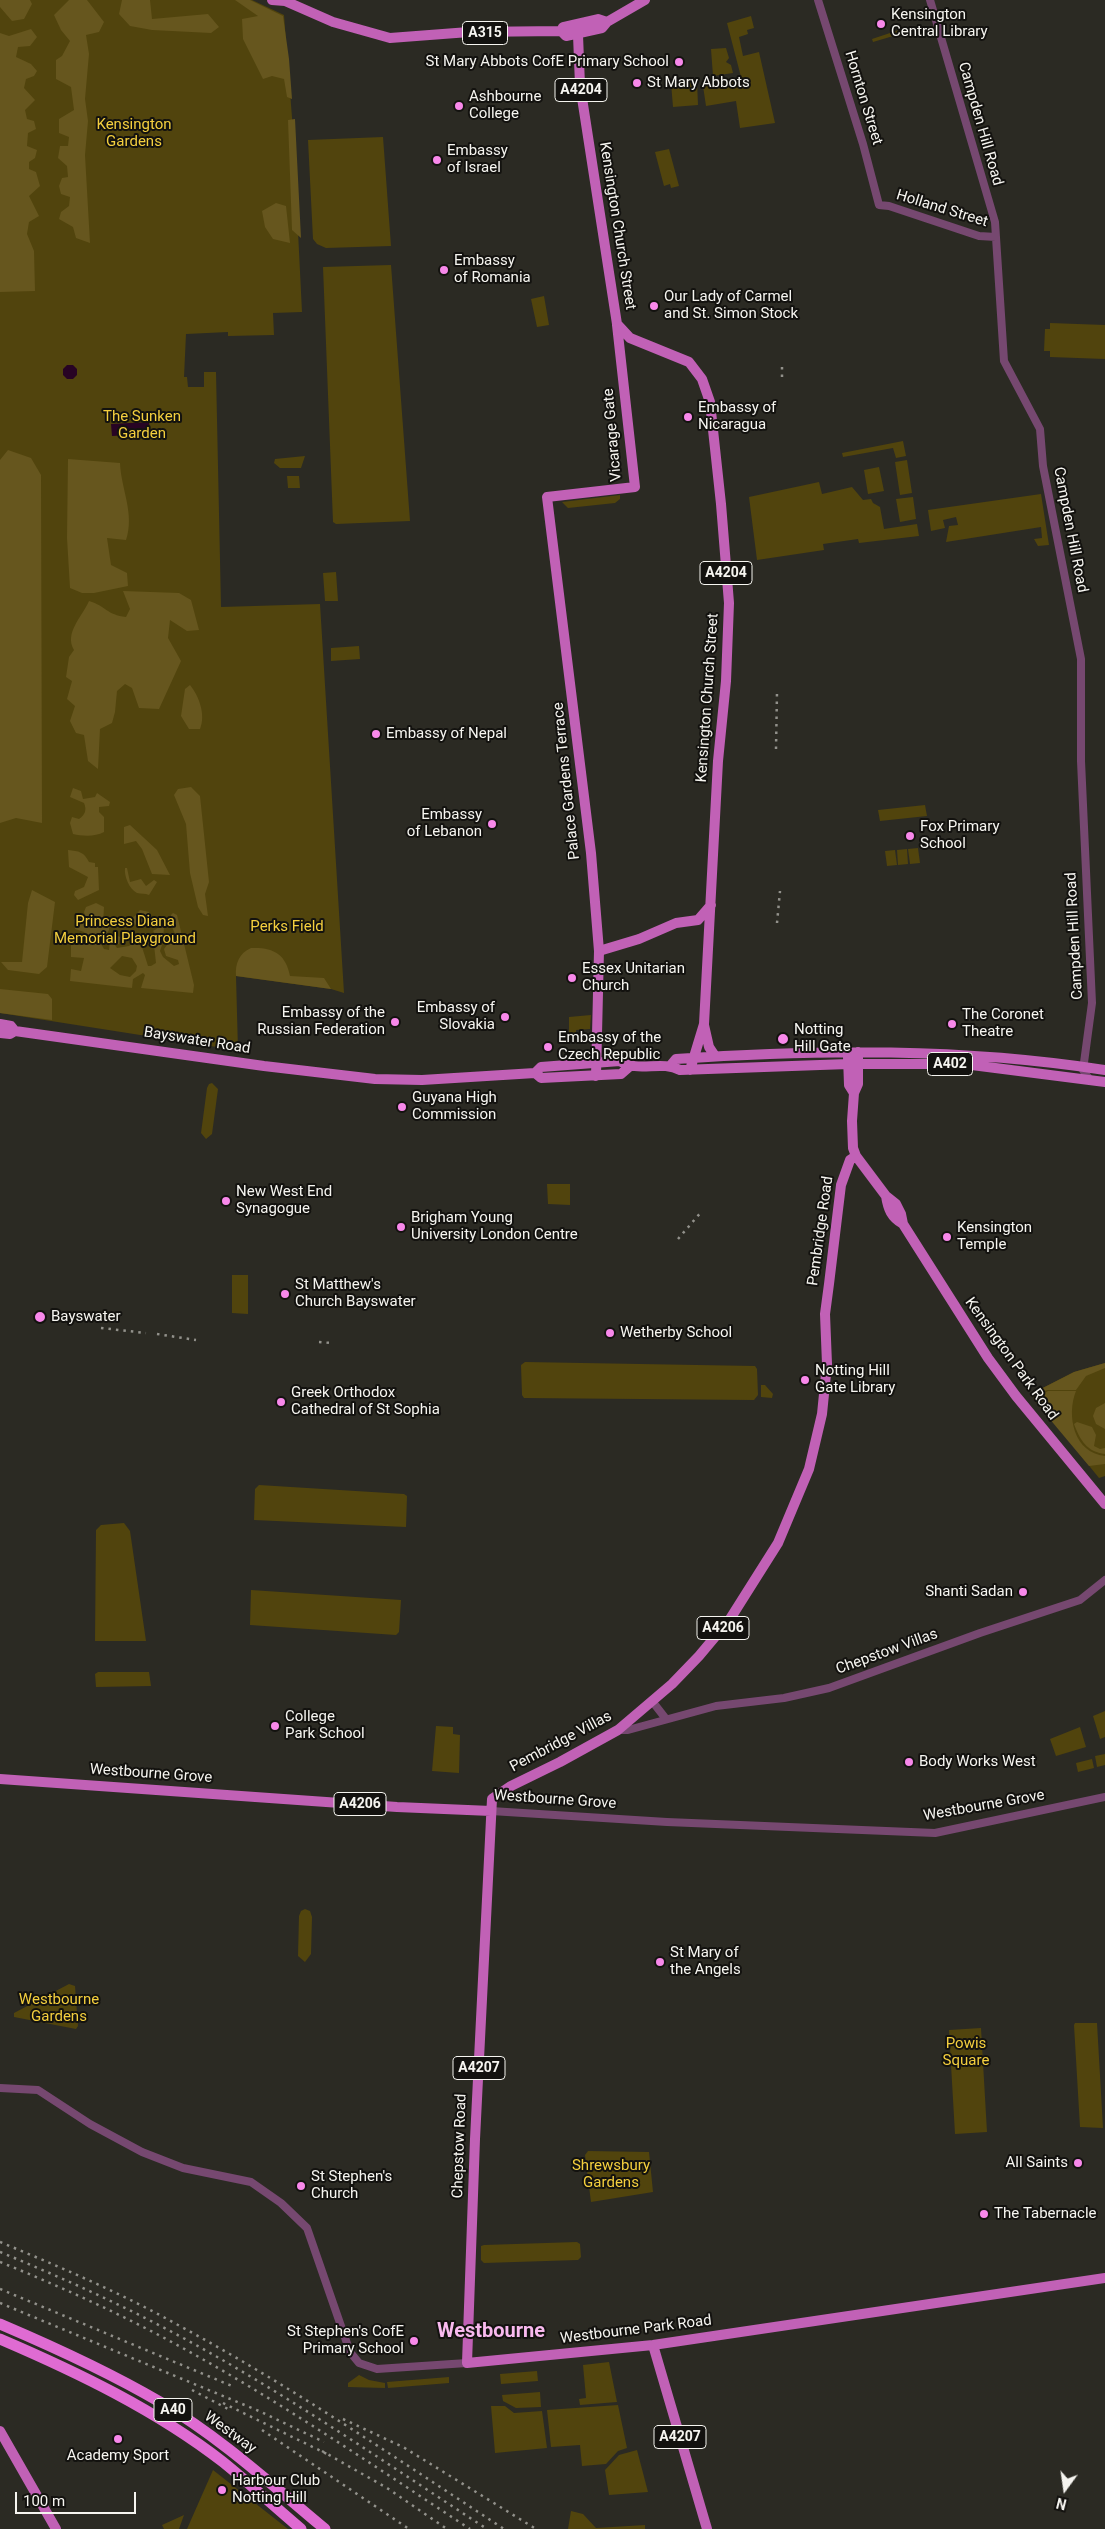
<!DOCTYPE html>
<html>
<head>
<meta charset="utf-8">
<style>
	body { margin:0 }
	#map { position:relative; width:1105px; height:2529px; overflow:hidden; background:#2b2a23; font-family:Roboto,sans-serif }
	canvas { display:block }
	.north { position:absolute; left:1040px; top:2464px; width:50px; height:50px; -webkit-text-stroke:4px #13120f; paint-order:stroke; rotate:194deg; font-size:14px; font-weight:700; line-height:20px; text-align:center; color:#f6f5f0 }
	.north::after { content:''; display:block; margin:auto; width:18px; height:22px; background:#f6f5f0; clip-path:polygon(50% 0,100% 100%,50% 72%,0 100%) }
	.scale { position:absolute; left:15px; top:2492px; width:121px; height:22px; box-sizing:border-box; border:2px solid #f6f5f0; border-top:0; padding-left:6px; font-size:15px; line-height:18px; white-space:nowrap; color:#f6f5f0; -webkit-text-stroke:4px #13120f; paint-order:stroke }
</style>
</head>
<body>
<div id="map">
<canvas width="1105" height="2529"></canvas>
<div class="north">N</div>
<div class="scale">100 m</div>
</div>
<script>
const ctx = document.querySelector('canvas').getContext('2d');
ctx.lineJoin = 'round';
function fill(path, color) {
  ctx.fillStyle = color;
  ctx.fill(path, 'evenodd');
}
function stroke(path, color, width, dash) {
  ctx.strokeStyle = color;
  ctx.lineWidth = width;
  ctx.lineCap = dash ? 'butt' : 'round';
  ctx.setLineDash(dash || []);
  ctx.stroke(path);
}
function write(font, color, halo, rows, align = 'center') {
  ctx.font = font + ' Roboto,sans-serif';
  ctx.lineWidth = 4;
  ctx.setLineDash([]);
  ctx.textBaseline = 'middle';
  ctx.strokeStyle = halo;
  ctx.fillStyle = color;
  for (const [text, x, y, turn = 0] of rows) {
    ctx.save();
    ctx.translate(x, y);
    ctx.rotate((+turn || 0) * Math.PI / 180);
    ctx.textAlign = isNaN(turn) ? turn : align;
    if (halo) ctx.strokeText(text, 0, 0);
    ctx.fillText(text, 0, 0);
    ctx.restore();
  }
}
fill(new Path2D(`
	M 0,0 L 252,0 L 284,15 L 293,130 L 302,312 L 273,313 L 274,335 L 228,336 L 228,332 L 186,334 L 184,377 L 187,377 L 188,387 L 204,387 L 204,372 L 216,372 L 221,607 L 320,604 L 344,993 L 331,989 L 236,976 L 238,1050 L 224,1045 L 223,1048 L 0,1013 Z
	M 751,16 L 754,28 L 747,30 L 748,34 L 739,37 L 743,56 L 759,52 L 775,123 L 740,128 L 736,101 L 706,106 L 703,86 L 741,77 L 727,23 Z
	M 899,30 L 900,34 L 873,42 L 872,39 Z
	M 726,48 L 729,58 L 726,62 L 731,65 L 733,73 L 713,76 L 711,49 Z
	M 697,81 L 698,105 L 673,107 L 671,83 Z
	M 383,137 L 391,246 L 326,248 L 317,244 L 313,239 L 308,140 Z
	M 669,149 L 679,186 L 671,188 L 670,184 L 664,186 L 655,152 Z
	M 391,265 L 410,521 L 336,524 L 333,522 L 323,267 Z
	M 544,296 L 549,325 L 537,327 L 531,299 Z
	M 1050,323 L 1105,325 L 1105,359 L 1050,357 L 1050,351 L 1044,351 L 1045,329 L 1050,329 Z
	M 903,441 L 906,456 L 896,458 L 893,448 L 843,457 L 842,453 Z
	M 305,456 L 301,468 L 280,468 L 274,463 L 275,459 Z
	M 907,460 L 912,493 L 900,495 L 895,462 Z
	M 879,467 L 884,491 L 868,494 L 864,470 Z
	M 287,476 L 299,476 L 300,488 L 288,488 Z
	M 819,482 L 822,494 L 852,487 L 863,500 L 871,499 L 873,503 L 880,507 L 884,529 L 917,524 L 919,536 L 859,543 L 858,539 L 823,544 L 824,550 L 757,560 L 749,497 Z
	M 1041,494 L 1049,545 L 1038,546 L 1034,539 L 1042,538 L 1041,527 L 946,542 L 949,526 L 958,525 L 956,517 L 943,520 L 945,528 L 931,531 L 928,510 Z
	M 620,495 L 620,499 L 615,503 L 568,508 L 562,502 Z
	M 913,497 L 916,519 L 900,522 L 896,499 Z
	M 336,572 L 338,601 L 325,601 L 323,573 Z
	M 359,646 L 360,659 L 331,661 L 331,648 Z
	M 925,805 L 927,816 L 880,821 L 878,810 Z
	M 918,848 L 920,863 L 910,864 L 908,849 Z
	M 907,849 L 908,864 L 898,865 L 897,850 Z
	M 895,850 L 897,865 L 887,866 L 885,851 Z
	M 591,1015 L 590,1029 L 576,1030 L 576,1033 L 569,1033 L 569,1017 Z
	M 212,1083 L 218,1089 L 212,1134 L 206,1139 L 201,1133 L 207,1088 L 209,1084 Z
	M 547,1184 L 570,1184 L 570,1205 L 548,1204 Z
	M 232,1275 L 248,1275 L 248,1314 L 232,1313 Z
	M 525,1362 L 755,1366 L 757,1369 L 758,1395 L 754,1400 L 524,1398 L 522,1395 L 521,1365 Z
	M 1105,1363 L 1105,1476 L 1099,1478 L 1031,1394 L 1074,1372 Z
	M 761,1385 L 765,1385 L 773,1394 L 772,1398 L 761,1397 Z
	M 259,1485 L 404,1494 L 407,1496 L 406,1527 L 254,1520 L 255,1489 Z
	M 124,1523 L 130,1531 L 146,1641 L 95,1641 L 96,1530 L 101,1525 Z
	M 251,1590 L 401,1600 L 399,1632 L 396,1635 L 250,1625 Z
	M 98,1672 L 149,1672 L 151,1686 L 96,1687 L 95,1674 Z
	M 1105,1711 L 1105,1737 L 1100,1739 L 1093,1716 Z
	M 436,1726 L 453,1727 L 453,1734 L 460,1735 L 459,1773 L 432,1771 Z
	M 1080,1727 L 1086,1747 L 1056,1756 L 1050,1739 Z
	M 1105,1754 L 1105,1765 L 1097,1767 L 1095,1756 Z
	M 1092,1759 L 1094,1768 L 1078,1772 L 1076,1763 Z
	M 305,1909 L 310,1911 L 312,1917 L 311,1954 L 305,1962 L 298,1956 L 299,1916 L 301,1911 Z
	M 69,1984 L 75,1986 L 78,2026 L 76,2029 L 14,2017 L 14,2013 Z
	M 1075,2023 L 1097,2023 L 1103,2128 L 1080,2127 L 1074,2025 Z
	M 981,2028 L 987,2132 L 955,2134 L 949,2030 Z
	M 588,2151 L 649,2152 L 653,2192 L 591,2202 L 585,2155 Z
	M 577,2242 L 580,2244 L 581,2257 L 578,2260 L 484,2263 L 481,2260 L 481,2246 L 484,2245 Z
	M 609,2362 L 617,2402 L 580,2405 L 579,2399 L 586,2398 L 583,2365 Z
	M 537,2371 L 538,2381 L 501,2384 L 500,2374 Z
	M 359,2375 L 369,2380 L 385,2383 L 385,2388 L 348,2387 L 348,2383 Z
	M 449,2377 L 449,2383 L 388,2388 L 387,2382 Z
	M 540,2392 L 541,2407 L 516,2408 L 503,2401 L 502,2395 Z
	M 618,2405 L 627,2448 L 618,2451 L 606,2464 L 582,2466 L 580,2445 L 551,2447 L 547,2410 Z
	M 491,2406 L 505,2406 L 514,2413 L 542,2411 L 547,2448 L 495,2453 Z
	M 637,2450 L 648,2492 L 609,2495 L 605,2470 L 619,2455 Z
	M 213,2470 L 288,2529 L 187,2529 Z
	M 571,2511 L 583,2514 L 596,2528 L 645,2525 L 645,2529 L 568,2529 Z
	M 184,2515 L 179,2529 L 164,2529 L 162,2525 Z`), '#51440d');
fill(new Path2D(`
	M 0,0 L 30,0 L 32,4 L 24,19 L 12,21 L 0,7 Z
	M 69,0 L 87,0 L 104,22 L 99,32 L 86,35 L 89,54 L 85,99 L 88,121 L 85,155 L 90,243 L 76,238 L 73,227 L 59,219 L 61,212 L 69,206 L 70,197 L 61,194 L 59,186 L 62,178 L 68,177 L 67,166 L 58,158 L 60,146 L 68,146 L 69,137 L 59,133 L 59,119 L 74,110 L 71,87 L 56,79 L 56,60 L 62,56 L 70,41 L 61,30 L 54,15 Z
	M 122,0 L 150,0 L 152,19 L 208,14 L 219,27 L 211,33 L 152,30 L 130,26 L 119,14 Z
	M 235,0 L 250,0 L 283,16 L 289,59 L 292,99 L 287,97 L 284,79 L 272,76 L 263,79 L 243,39 L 242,19 L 258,16 Z
	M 31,29 L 37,37 L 30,46 L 18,47 L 16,57 L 31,64 L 37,71 L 34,76 L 26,79 L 24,88 L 35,100 L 25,110 L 27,119 L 34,121 L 36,129 L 28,133 L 27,146 L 37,150 L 35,158 L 29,162 L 29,169 L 36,172 L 40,186 L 29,196 L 39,216 L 29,222 L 27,234 L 34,251 L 35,291 L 0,292 L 0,33 L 9,36 Z
	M 295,119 L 301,238 L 292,230 L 288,120 Z
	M 276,203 L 286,206 L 290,243 L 273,239 L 265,227 L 262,211 Z
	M 8,450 L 31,458 L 41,475 L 42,823 L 16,818 L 0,823 L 0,460 Z
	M 68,459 L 120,463 C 121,489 135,514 126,540 L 107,538 L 111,565 L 127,573 L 128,586 L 94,593 L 82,593 L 70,588 L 67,538 Z
	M 123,591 L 179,593 L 191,600 L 199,630 L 187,631 L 170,620 L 168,638 L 181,661 L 159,709 L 139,708 L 132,688 L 125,684 L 117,691 L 115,712 L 112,723 L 100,729 L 98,769 L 88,761 L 84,735 L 76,733 L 70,721 L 75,706 L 67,699 L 72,681 L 66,677 L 69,657 L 74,650 C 64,633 82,617 89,601 C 106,606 107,615 126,617 L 130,609 Z
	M 190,685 C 199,696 206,715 200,729 L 189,729 L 181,716 L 185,689 Z
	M 191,787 L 200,796 L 209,882 L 205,894 L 208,916 L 203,915 L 198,907 L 190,873 L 186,824 L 174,795 L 178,789 Z
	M 73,788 L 81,791 L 83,799 L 95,797 L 97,793 L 110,802 L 109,806 L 99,807 L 99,812 L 104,817 L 104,832 C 95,837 82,836 73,834 L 70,823 L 72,817 L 79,819 C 85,815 87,810 84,803 L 70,797 Z
	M 130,825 L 157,850 L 170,875 L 152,874 L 142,849 L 136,841 L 124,844 L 124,827 Z
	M 68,850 C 79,851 84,852 89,862 L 95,863 L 95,867 L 98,867 L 99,890 L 78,900 L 74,895 L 75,891 L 84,887 L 88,877 L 69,867 Z
	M 125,868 L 127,868 L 130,882 L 141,879 L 146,886 L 154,880 L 157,882 L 149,895 C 145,893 141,894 137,893 C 129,889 124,876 125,868 Z
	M 32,890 L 55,902 L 47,967 L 39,974 L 8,970 L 1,962 L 22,962 L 28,903 Z
	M 96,903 L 104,907 L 103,924 L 109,927 L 109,930 L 101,944 L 104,949 L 109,950 L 110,939 L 113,938 L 114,934 L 120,937 L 119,944 L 115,945 L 117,948 L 129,946 L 136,941 L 142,947 L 148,966 L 151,966 L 156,963 L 154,945 L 162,945 L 160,951 L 163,957 L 174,966 L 179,964 L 178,960 L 166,956 L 164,949 L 175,934 L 170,922 L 171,915 L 173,913 L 177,915 L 194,985 L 193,993 L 141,988 L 145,975 L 143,973 L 133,979 L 132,988 L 70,981 L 71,969 L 81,971 L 84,958 L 71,957 L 71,945 L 80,945 L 87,937 L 84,932 L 75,929 L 74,919 L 80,916 L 86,919 L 84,912 L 86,907 ZM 122,956 L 132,958 L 137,966 L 136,971 L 130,977 L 120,975 L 110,968 Z
	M 140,910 L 149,912 L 150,920 L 153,921 L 151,924 L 127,925 Z
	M 161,926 L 164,928 L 163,938 L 160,940 L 153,931 Z
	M 251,948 C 273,947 286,954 290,976 L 324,978 L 331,989 L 236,976 C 235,964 239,953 251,948 Z
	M 0,989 L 48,994 L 52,999 L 52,1020 L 0,1013 Z
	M 1105,1363 L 1105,1368 L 1086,1376 L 1076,1390 L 1047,1390 L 1031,1397 L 1031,1394 L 1074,1372 Z
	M 1048,1391 L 1076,1391 C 1066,1416 1074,1453 1105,1456 L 1105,1464 L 1089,1466 L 1033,1399 Z
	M 1105,1403 L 1105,1429 L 1096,1424 L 1093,1416 L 1096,1408 Z
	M 1077,1422 L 1092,1427 L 1096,1435 L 1094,1446 L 1100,1449 L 1105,1448 L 1105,1454 C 1087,1452 1080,1440 1074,1424 Z`), '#66561e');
fill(new Path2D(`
	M 67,365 L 73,365 L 77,369 L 77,375 L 73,379 L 67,379 L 63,375 L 63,369 Z
	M 149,422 L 150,434 L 112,436 L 111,424 Z`), '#280424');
stroke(new Path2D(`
	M 818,0 L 863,144 L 879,205 L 889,206 L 979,236 L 996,237
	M 930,0 L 995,222 L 1004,361 L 1040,429 L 1043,466 L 1081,659 L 1081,761 L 1092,1003 L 1083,1070 L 1090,1080
	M 652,1701 L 666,1719
	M 618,1730 L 628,1730 L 716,1706 L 784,1698 L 829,1688 L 980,1633 L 1080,1600 L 1105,1580
	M 491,1811 L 667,1822 L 935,1833 L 1105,1797
	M 0,2088 L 38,2090 L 90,2124 L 142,2152 L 183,2168 L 251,2182 L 281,2203 L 307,2228 L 350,2352 L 359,2363 L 377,2369 L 467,2363`), '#764870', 8);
stroke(new Path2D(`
	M 272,0 L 285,1 L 333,22 L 390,38 L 469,32 L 561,31 L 563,27 L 598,19 L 607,22
	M 585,22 L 578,35 L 580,85 L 617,324 L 630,338 L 689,362 L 702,379 L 710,402 L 721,504 L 729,603 L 726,681 L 718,761 L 704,1024 L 690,1070
	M 561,31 L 566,36 L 602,28 L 607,22 L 645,0
	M 599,951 L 639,939 L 676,923 L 698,920 L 711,905
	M 0,1024 L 11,1026 L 15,1031 L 264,1066 L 375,1079 L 422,1080 L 535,1073 L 541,1078 L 621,1074 L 629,1067
	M 704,1025 L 709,1047 L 715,1056
	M 0,1033 L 10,1034 L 15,1031
	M 858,1052 L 858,1084 L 854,1093 L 852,1121 L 853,1148 L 856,1156 L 886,1196 L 896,1204 L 901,1214 L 903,1224 L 988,1358 L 1016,1396 L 1105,1504
	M 848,1057 L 849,1085 L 854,1093
	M 671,1065 L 676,1059 C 819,1049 963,1048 1105,1070
	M 535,1073 L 541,1067 L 620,1061 C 638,1073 661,1060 680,1070 L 848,1064 L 964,1064 L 1105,1082
	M 596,1076 L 599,951 L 591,853 L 547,497 L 635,487 L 617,325
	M 856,1156 L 850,1160 L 841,1185 L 829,1284 L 825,1314 L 827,1364 L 822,1414 L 809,1469 L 778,1543 L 730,1619 L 699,1656 L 672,1684 L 618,1730 L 560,1762 L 511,1786 L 492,1799 L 475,2139 L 467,2363 L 653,2345 L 1105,2278
	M 886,1196 C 888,1209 891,1217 903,1224
	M 0,1779 L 397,1807 L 491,1811
	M 653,2345 L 707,2529
	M 0,2431 L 56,2529`), '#c161b6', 10);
stroke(new Path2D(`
	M 0,2324 C 54,2347 109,2372 160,2402 C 220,2437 272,2485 325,2529
	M 0,2339 C 77,2372 156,2410 223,2462 C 249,2483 275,2507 301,2529`), '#df6bd2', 11);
stroke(new Path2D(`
	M 782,377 L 782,366
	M 776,749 L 777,692
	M 777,923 L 780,891
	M 678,1239 L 702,1211
	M 101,1328 L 146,1333
	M 157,1334 L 196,1340
	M 319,1342 L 331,1343
	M 0,2242 C 60,2267 121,2293 178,2325 C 291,2386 397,2459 504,2529
	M 0,2252 C 58,2276 116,2302 172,2332 C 281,2390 384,2462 487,2529
	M 0,2262 C 57,2285 114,2311 168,2340 C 272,2396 371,2464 470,2529
	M 0,2289 L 232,2386
	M 0,2303 L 259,2411 L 324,2442
	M 192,2390 L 228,2409
	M 223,2403 L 327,2454
	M 343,2419 L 403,2447 L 536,2529
	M 262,2430 L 409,2529
	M 322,2451 L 387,2488 L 447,2529`), '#92918b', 2.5, [2.5, 5]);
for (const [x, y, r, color] of [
	[881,24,5,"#f888ea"],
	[679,62,5,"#f888ea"],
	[637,83,5,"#f888ea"],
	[459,106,5,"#f888ea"],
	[437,160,5,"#f888ea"],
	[444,270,5,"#f888ea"],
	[654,306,5,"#f888ea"],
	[688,417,5,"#f888ea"],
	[376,734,5,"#f888ea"],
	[492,824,5,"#f888ea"],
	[910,836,5,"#f888ea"],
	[572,978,5,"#f888ea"],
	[505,1017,5,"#f888ea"],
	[395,1022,5,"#f888ea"],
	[952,1024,5,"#f888ea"],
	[783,1039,6,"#f888ea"],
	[548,1047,5,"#f888ea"],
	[402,1107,5,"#f888ea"],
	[226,1201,5,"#f888ea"],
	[401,1227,5,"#f888ea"],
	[947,1237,5,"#f888ea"],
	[285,1294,5,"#f888ea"],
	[40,1317,6,"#f888ea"],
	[610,1333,5,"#f888ea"],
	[805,1380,5,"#f888ea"],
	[281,1402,5,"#f888ea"],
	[1023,1592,5,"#f888ea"],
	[275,1726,5,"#f888ea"],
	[909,1762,5,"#f888ea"],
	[660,1962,5,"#f888ea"],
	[1078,2163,5,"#f888ea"],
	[301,2186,5,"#f888ea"],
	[984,2214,5,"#f888ea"],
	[414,2341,5,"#f888ea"],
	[118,2439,5,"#f888ea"],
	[222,2490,5,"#f888ea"]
]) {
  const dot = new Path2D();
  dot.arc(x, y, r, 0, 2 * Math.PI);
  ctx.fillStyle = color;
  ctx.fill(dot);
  stroke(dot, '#13120f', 2);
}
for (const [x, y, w] of [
	[485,33,45],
	[581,90,52],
	[726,573,52],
	[950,1064,45],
	[723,1628,52],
	[360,1804,52],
	[479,2068,52],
	[173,2410,38],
	[680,2437,52]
]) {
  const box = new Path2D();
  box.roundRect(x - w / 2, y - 11.5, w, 23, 4);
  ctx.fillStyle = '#13120f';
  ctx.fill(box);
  stroke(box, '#f6f5f0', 1);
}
write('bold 14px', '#f6f5f0', null, [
	["A315",485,33],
	["A4204",581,90],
	["A4204",726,573],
	["A402",950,1064],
	["A4206",723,1628],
	["A4206",360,1804],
	["A4207",479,2068],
	["A40",173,2410],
	["A4207",680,2437]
]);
write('15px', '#f6f5f0', '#13120f', [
	["Kensington",891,15],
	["Central Library",891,32],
	["St Mary Abbots CofE Primary School",669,62,"right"],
	["St Mary Abbots",647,83],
	["Ashbourne",469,97],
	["College",469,114],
	["Embassy",447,151],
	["of Israel",447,168],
	["Embassy",454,261],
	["of Romania",454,278],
	["Our Lady of Carmel",664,297],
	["and St. Simon Stock",664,314],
	["Embassy of",698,408],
	["Nicaragua",698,425],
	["Embassy of Nepal",386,734],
	["Embassy",482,815,"right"],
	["of Lebanon",482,832,"right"],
	["Fox Primary",920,827],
	["School",920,844],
	["Essex Unitarian",582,969],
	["Church",582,986],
	["Embassy of",495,1008,"right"],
	["Slovakia",495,1025,"right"],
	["Embassy of the",385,1013,"right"],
	["Russian Federation",385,1030,"right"],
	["The Coronet",962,1015],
	["Theatre",962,1032],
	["Notting",794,1030],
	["Hill Gate",794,1047],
	["Embassy of the",558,1038],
	["Czech Republic",558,1055],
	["Guyana High",412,1098],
	["Commission",412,1115],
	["New West End",236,1192],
	["Synagogue",236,1209],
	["Brigham Young",411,1218],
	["University London Centre",411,1235],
	["Kensington",957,1228],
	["Temple",957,1245],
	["St Matthew's",295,1285],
	["Church Bayswater",295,1302],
	["Bayswater",51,1317],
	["Wetherby School",620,1333],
	["Notting Hill",815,1371],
	["Gate Library",815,1388],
	["Greek Orthodox",291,1393],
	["Cathedral of St Sophia",291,1410],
	["Shanti Sadan",1013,1592,"right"],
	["College",285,1717],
	["Park School",285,1734],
	["Body Works West",919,1762],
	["St Mary of",670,1953],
	["the Angels",670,1970],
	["All Saints",1068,2163,"right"],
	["St Stephen's",311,2177],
	["Church",311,2194],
	["The Tabernacle",994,2214],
	["St Stephen's CofE",404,2332,"right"],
	["Primary School",404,2349,"right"],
	["Academy Sport",118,2456,"center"],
	["Harbour Club",232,2481],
	["Notting Hill",232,2498]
], 'left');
write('15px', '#f6f5f0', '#13120f', [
	["Hornton Street",863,98,73],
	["Campden Hill Road",980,124,74],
	["Holland Street",942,209,17],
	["Kensington Church Street",617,226,81],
	["Vicarage Gate",613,435,-95],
	["Campden Hill Road",1070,530,79],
	["Kensington Church Street",708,698,-86],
	["Palace Gardens Terrace",567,781,-96],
	["Campden Hill Road",1075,936,-93],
	["Bayswater Road",197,1041,9],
	["Pembridge Road",821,1231,-82],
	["Kensington Park Road",1011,1359,54],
	["Chepstow Villas",887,1652,-20],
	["Pembridge Villas",561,1742,-28],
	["Westbourne Grove",151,1774,4],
	["Westbourne Grove",555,1800,4],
	["Westbourne Grove",984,1806,-10],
	["Chepstow Road",460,2146,-88],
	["Westbourne Park Road",636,2330,-7],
	["Westway",230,2433,36]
]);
write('15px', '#f4cf3e', '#13120f', [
	["Kensington",134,125],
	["Gardens",134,142],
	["The Sunken",142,417],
	["Garden",142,434],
	["Princess Diana",125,922],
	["Memorial Playground",125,939],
	["Perks Field",287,927],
	["Westbourne",59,2000],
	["Gardens",59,2017],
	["Powis",966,2044],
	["Square",966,2061],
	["Shrewsbury",611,2166],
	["Gardens",611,2183]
]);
write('bold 20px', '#f8b9ee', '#13120f', [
	["Westbourne",491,2332]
]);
</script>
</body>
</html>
